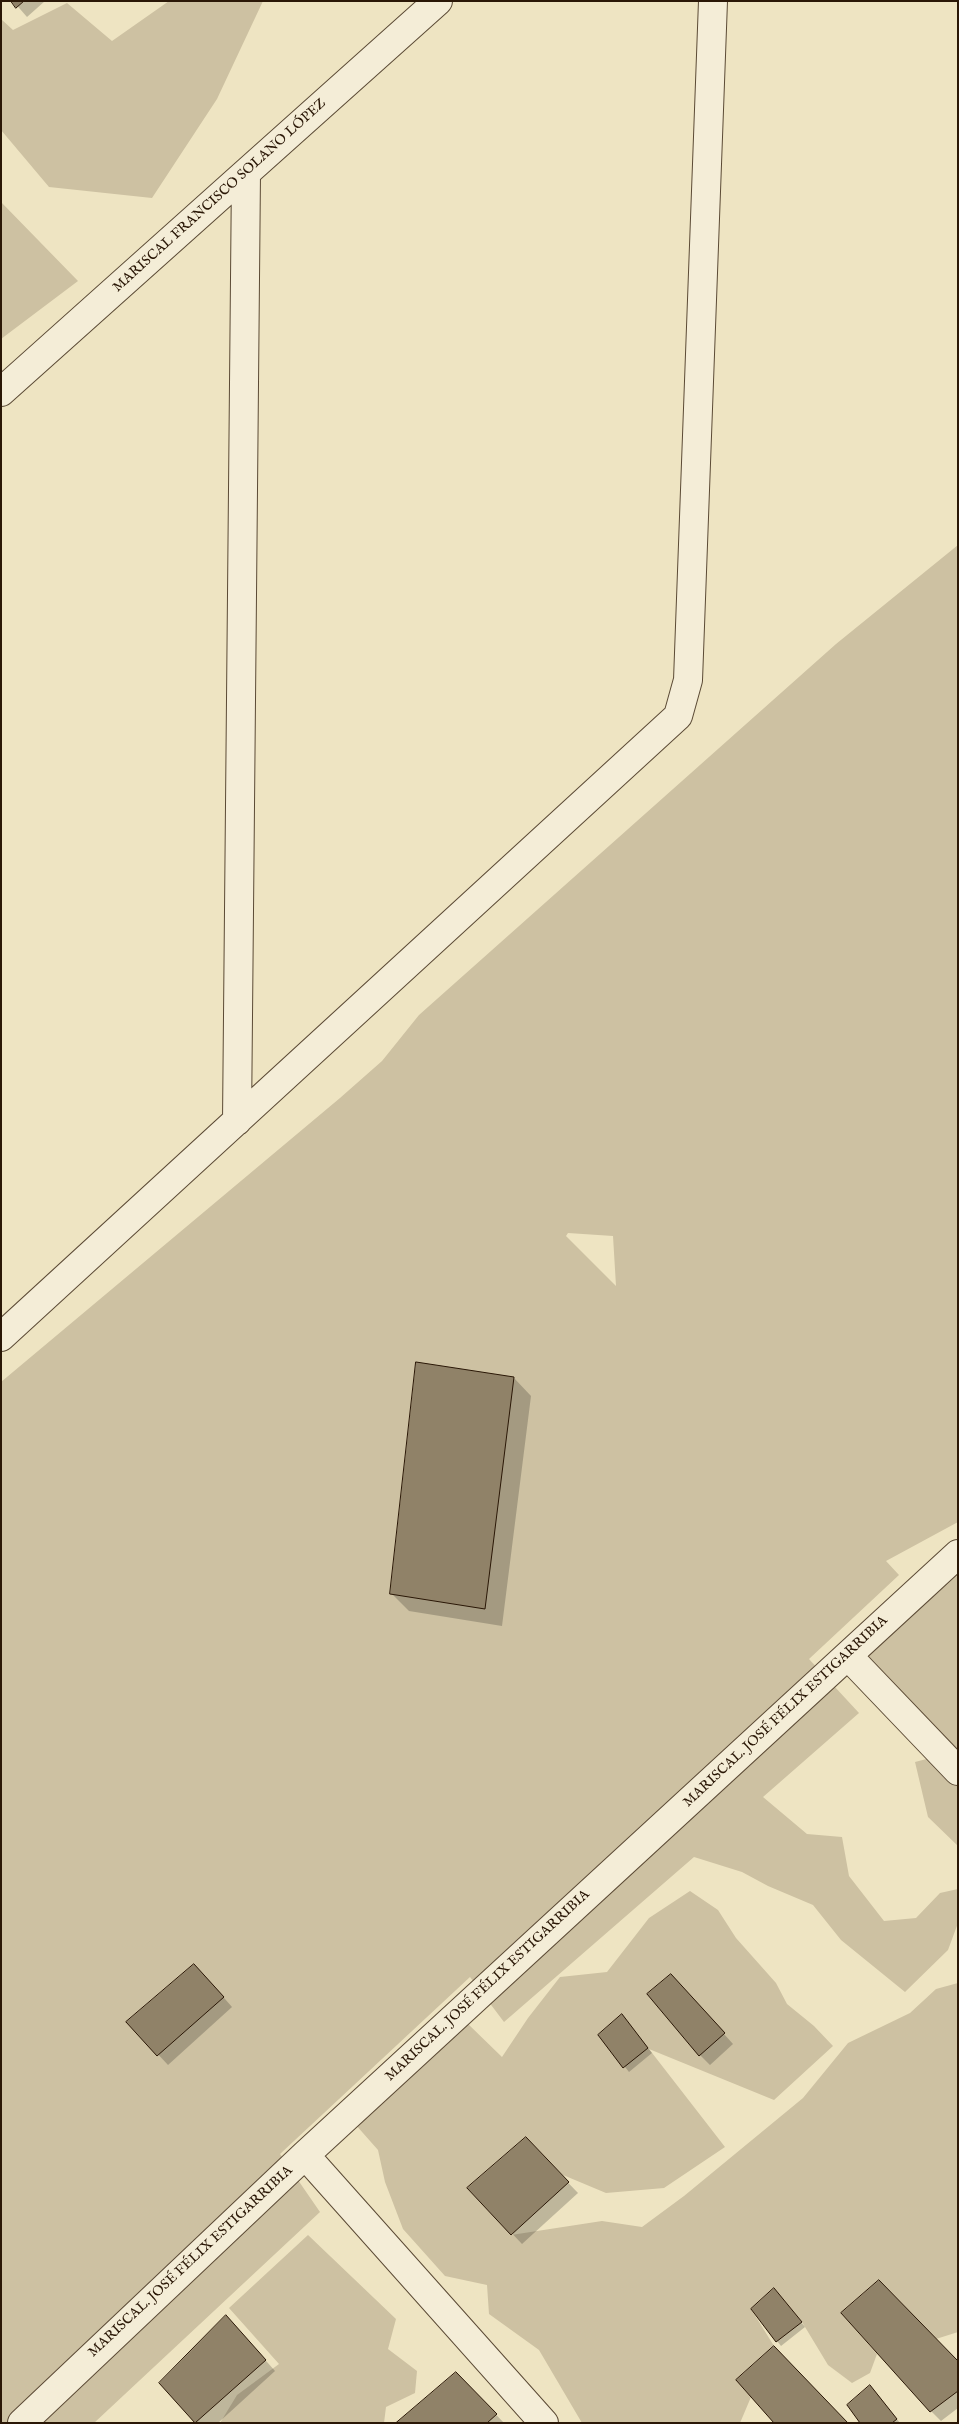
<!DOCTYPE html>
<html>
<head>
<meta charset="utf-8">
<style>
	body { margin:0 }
	#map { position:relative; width:959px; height:2424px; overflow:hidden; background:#eee4c2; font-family:"IM FELL English",serif }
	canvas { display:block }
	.frame { position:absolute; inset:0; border:2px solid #2a1706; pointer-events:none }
</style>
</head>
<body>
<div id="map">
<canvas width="959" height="2424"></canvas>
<div class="frame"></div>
</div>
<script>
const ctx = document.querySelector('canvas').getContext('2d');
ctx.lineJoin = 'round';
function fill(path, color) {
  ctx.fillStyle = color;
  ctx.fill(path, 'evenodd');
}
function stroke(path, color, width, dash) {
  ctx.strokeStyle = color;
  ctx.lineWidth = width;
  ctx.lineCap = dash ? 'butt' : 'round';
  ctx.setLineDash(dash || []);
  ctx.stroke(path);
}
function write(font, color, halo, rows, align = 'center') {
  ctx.font = font + ' "IM FELL English",serif';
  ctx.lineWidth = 4;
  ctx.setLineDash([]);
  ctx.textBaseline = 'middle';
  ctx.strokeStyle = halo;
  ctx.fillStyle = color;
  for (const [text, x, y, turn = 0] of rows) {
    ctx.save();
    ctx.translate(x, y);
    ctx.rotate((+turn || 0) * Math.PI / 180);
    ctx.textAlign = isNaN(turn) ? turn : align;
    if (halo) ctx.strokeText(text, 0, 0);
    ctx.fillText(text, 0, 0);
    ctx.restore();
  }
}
fill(new Path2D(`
	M 169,1 L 263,1 L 217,99 L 152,198 L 49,187 L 1,130 L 1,19 L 13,30 L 67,3 L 112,41 Z
	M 1,202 L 78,281 L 1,339 Z
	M 958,545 L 958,1522 L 886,1561 L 899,1575 L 809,1659 L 859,1713 L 763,1797 L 807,1834 L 842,1837 L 849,1876 L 884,1921 L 916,1918 L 940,1893 L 958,1889 L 958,1923 L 948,1950 L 905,1992 L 841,1940 L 813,1905 L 768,1886 L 742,1872 L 694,1857 L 504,2022 L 470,1977 L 280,2154 L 320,2212 L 94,2423 L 1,2423 L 1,1382 L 340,1098 L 382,1061 L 419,1015 L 836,644 ZM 568,1233 L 613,1236 L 616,1286 L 566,1236 Z
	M 958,1575 L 958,1846 L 928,1817 L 915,1762 L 942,1755 L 864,1657 Z
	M 690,1891 L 718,1910 L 736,1938 L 776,1983 L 787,2004 L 814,2026 L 833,2046 L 774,2100 L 649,2049 L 725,2147 L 664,2188 L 606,2193 L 563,2175 L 526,2137 L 467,2188 L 511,2235 L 602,2221 L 642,2227 L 684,2196 L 803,2098 L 848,2043 L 910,2013 L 936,1989 L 958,1983 L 958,2332 L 936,2339 L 879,2280 L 841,2313 L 877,2354 L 870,2373 L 852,2383 L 828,2365 L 802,2322 L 774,2288 L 751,2309 L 774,2346 L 736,2380 L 751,2397 L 740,2423 L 582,2423 L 539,2350 L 489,2314 L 487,2285 L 445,2276 L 403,2229 L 385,2182 L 378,2150 L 355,2124 L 466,2022 L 502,2057 L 528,2018 L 560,1977 L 607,1972 L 649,1918 Z
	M 308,2235 L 396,2319 L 388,2349 L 417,2371 L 415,2393 L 386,2407 L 384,2423 L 220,2423 L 237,2395 L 279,2364 L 229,2308 Z`), '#cdc1a2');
fill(new Path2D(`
	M 13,1 L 45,1 L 27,17 Z
	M 514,1378 L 531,1396 L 502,1626 L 409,1611 L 391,1593 Z
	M 204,1975 L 232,2007 L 168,2065 L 128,2022 Z
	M 680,1985 L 733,2044 L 710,2065 L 700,2055 Z
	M 626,2020 L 652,2053 L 629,2072 L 600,2035 Z
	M 526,2139 L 578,2193 L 522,2244 L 469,2188 Z
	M 779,2294 L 805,2327 L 781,2346 L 777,2341 Z
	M 236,2327 L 275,2371 L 218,2423 L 196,2423 L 161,2383 Z
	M 958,2362 L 958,2408 L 941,2421 L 931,2411 Z
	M 466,2383 L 504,2423 L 398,2423 Z
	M 870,2386 L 875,2391 L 900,2423 L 861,2423 Z`), '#0003');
const building = new Path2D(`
	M 11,1 L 24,1 L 16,8 Z
	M 416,1362 L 514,1377 L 485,1609 L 390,1594 Z
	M 194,1964 L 224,1997 L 157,2056 L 126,2022 Z
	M 671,1974 L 725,2033 L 699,2056 L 647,1994 Z
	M 622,2014 L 648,2048 L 623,2068 L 598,2035 Z
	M 526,2137 L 569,2182 L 511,2235 L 467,2188 Z
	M 879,2280 L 958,2361 L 958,2391 L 930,2412 L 841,2313 Z
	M 774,2288 L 802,2322 L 776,2342 L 751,2309 Z
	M 226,2315 L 266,2360 L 195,2423 L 159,2383 Z
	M 774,2346 L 848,2423 L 774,2423 L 736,2380 Z
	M 456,2372 L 497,2414 L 487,2423 L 396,2423 Z
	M 870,2385 L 897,2419 L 892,2423 L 860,2423 L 847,2405 Z`);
fill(building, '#908268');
stroke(building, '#2a1706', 1);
const minor = new Path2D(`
	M 1,392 L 438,1
	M 237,1121 L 246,173
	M 1,1337 L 678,716 L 688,680 L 713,1
	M 848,1656 L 958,1771
	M 305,2155 L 544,2423
	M 22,2423 L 305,2155 L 958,1554`);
stroke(minor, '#5b4a35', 30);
stroke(minor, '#f4edd7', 28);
write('14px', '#2a1706', '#f4edd7', [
	["MARISCAL FRANCISCO SOLANO LÓPEZ",220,196,-42],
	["MARISCAL. JOSÉ FÉLIX ESTIGARRIBIA",786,1712,-43],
	["MARISCAL. JOSÉ FÉLIX ESTIGARRIBIA",488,1986,-43],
	["MARISCAL. JOSÉ FÉLIX ESTIGARRIBIA",191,2262,-43]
]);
</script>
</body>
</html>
